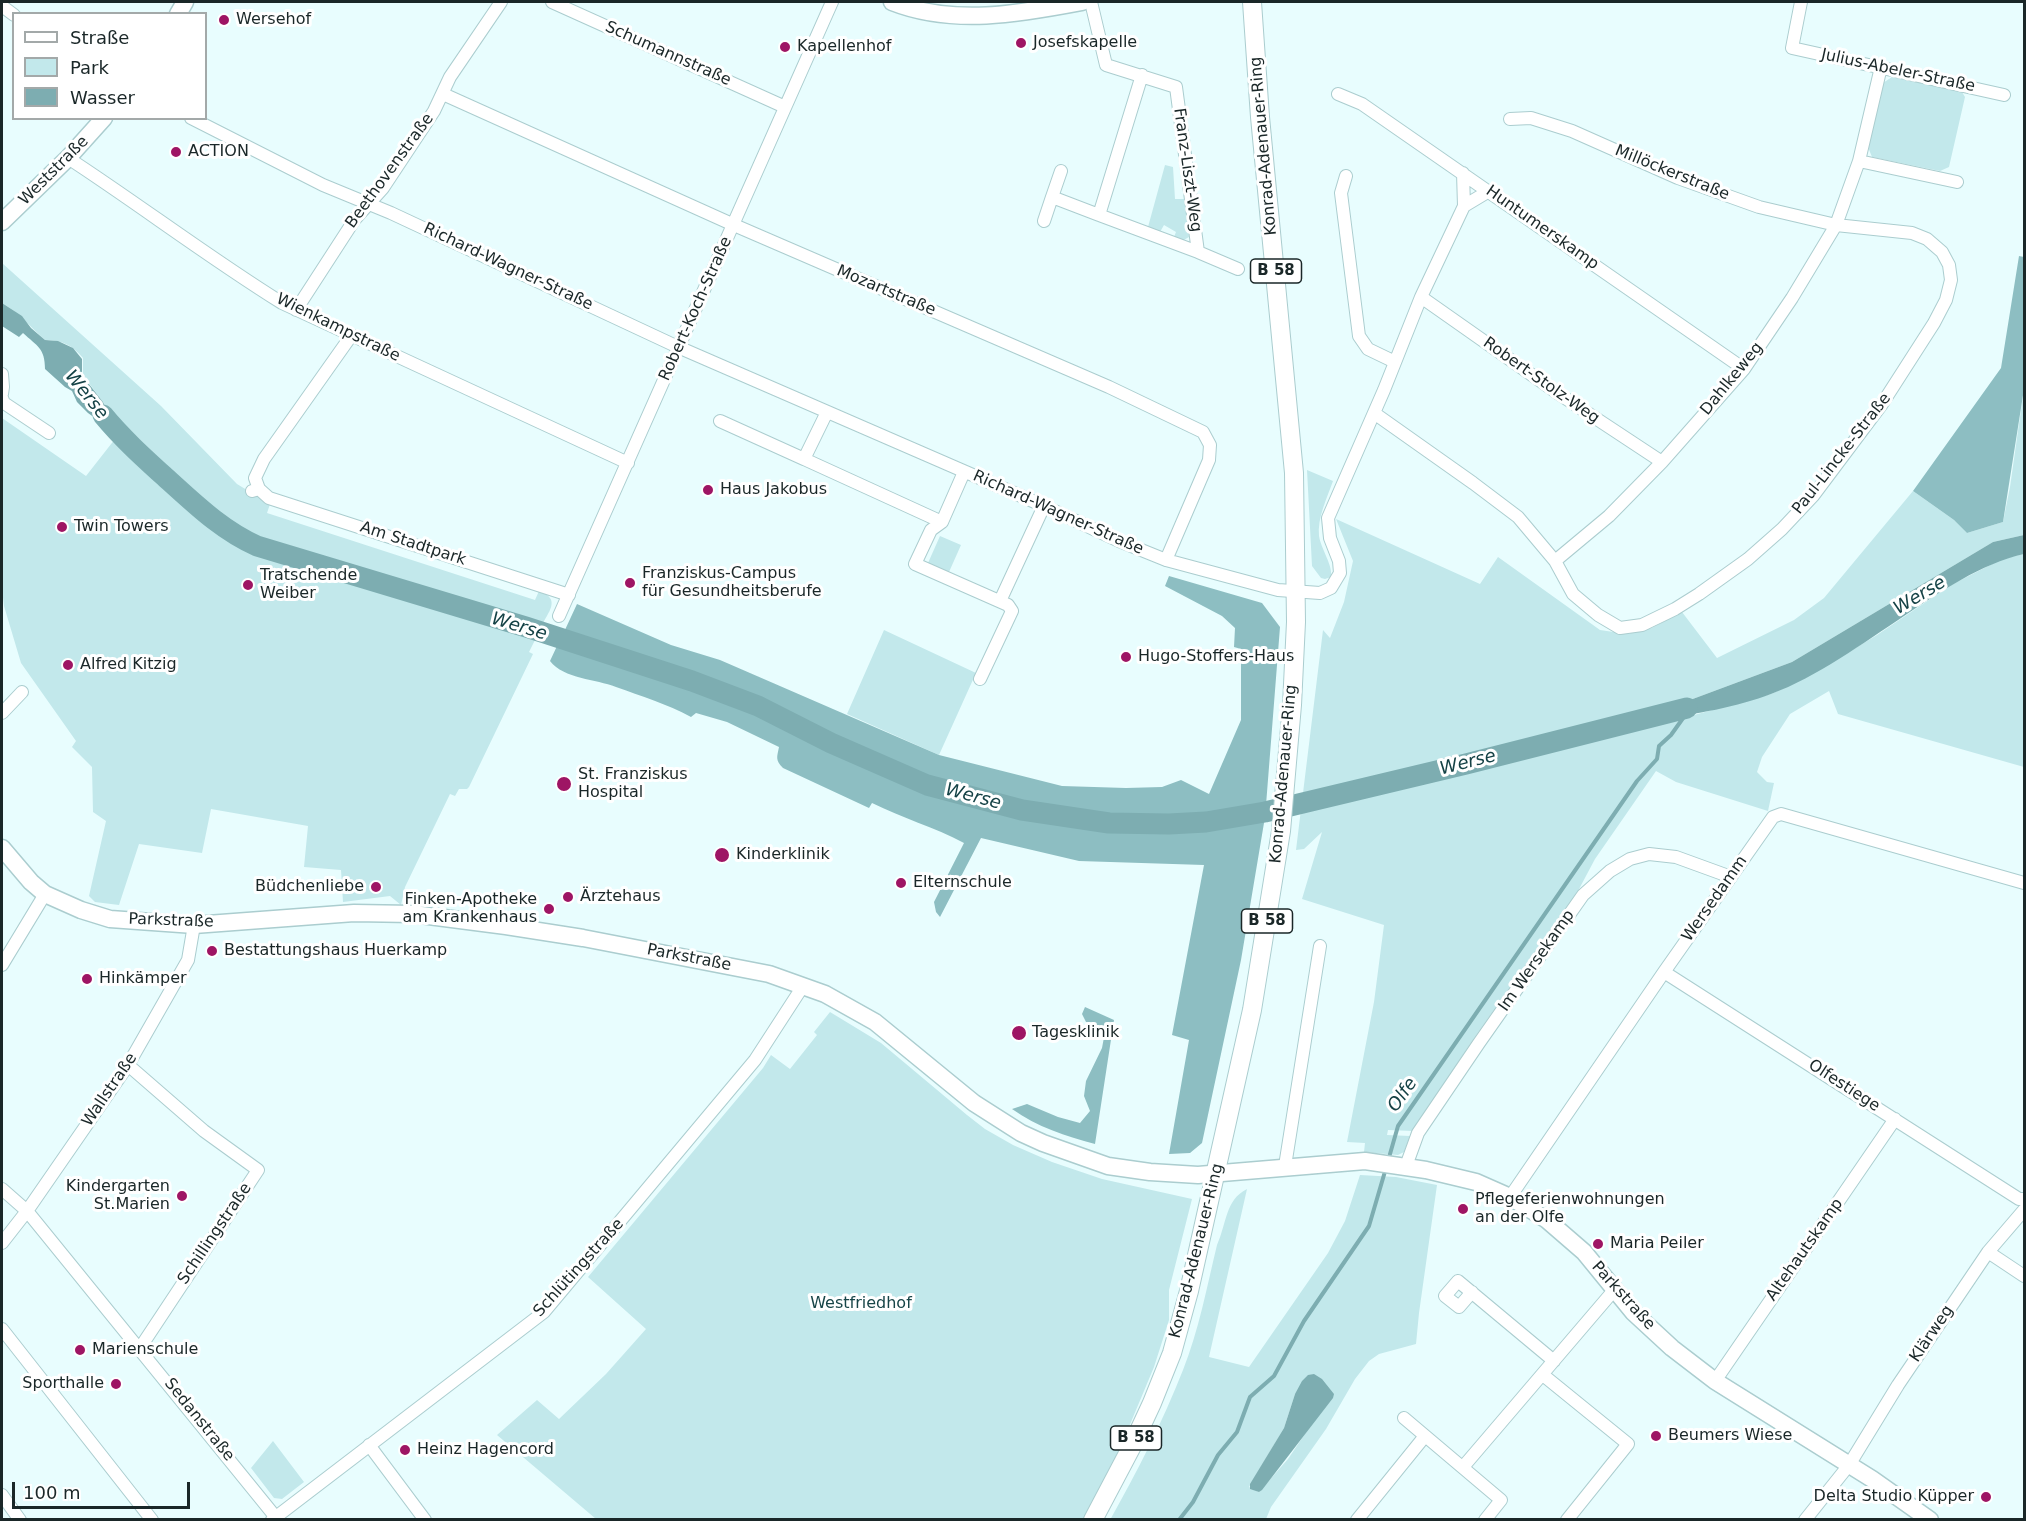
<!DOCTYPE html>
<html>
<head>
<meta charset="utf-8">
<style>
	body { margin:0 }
	#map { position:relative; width:2026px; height:1521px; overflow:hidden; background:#e8fdfe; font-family:"DejaVu Sans",sans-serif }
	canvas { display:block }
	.frame { position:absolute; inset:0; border:3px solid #1a2728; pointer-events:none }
	.legend { position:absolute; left:12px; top:12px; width:195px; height:108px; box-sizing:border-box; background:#fff; border:2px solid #a3a9a9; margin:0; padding:8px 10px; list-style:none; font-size:18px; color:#1a2728 }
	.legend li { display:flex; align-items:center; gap:12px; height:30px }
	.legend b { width:30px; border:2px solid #a3a9a9 }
	.scale { position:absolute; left:12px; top:1482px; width:178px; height:27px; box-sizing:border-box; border:3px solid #1a2728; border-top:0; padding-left:8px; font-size:18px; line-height:21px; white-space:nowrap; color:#1a2728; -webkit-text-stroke:4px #fff; paint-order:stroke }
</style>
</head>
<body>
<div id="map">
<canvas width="2026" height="1521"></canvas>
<div class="frame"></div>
<ul class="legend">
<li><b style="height:8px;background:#fff"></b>Straße</li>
<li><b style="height:16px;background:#c2e8eb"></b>Park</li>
<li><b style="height:16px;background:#7dadb1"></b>Wasser</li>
</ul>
<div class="scale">100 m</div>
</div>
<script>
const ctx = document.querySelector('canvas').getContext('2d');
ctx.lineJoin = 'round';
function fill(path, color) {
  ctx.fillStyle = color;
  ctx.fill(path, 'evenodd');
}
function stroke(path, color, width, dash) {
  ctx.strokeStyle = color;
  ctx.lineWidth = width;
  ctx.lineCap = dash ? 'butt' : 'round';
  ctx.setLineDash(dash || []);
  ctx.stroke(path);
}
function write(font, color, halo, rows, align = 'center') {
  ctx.font = font + ' "DejaVu Sans",sans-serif';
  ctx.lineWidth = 6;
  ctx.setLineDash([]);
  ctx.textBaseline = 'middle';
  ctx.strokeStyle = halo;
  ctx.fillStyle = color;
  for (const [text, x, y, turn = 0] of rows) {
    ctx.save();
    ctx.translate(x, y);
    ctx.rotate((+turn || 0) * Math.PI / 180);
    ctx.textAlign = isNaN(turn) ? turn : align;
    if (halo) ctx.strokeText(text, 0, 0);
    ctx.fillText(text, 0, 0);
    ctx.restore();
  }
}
fill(new Path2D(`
	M 1892,77 L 1962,92 L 1965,97 L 1949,167 L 1940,171 L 1872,157 L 1868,147 L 1883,83 Z
	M 1165,165 L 1173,167 L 1175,199 L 1185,199 L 1189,237 L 1182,241 L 1174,237 L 1176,232 L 1164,225 L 1160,232 L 1148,227 Z
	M 2,263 L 161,406 L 237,484 L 270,504 L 267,513 L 535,600 L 539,591 C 562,599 548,612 541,627 L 259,540 L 240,531 L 208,508 L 123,429 L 83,375 L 83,358 C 72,345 62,340 45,340 C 29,326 20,313 2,303 Z
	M 2024,389 L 2024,535 L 1993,542 L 1792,662 L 1682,703 L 1661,716 L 1694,715 L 1771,694 L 1807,677 L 1877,635 L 1951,585 L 2002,559 L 2024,554 L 2024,767 L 1838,714 L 1829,691 L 1790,714 L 1762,757 L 1757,772 L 1767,782 L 1774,783 L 1768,811 L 1676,782 L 1656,771 L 1595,859 L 1578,891 L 1474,1038 L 1413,1131 L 1388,1130 L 1387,1135 L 1410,1136 L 1404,1152 L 1398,1155 L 1364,1152 L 1365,1143 L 1347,1142 L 1374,1002 L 1384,925 L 1302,899 L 1322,832 L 1304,849 L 1296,850 L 1323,630 L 1330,638 L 1344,602 L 1353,561 L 1336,519 L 1480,584 L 1498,557 L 1600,630 L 1627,634 L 1652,628 L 1682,612 L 1717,658 L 1794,620 L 1824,598 L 1913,491 L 1954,520 L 1967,533 L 2003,522 L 2010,487 Z
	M 2,418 L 86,476 L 115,439 C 158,479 200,526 253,553 L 536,638 L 529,652 L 533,654 L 469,787 L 467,789 L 459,789 L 455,796 L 450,794 L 405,887 L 401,905 L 390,896 L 343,902 L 341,870 L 304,867 L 308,826 L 211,809 L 202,853 L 139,844 L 119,905 L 95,902 L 89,896 L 106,821 L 93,812 L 92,767 L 72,747 L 76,741 L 21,663 L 4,606 L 2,589 Z
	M 1307,470 L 1333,481 C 1327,498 1317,518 1319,536 C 1321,549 1333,565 1331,577 L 1325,579 L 1321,578 L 1312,566 Z
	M 940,536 L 961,545 L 949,572 L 928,563 Z
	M 884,630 L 976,673 L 939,755 L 847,714 Z
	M 830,1012 L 881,1043 L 967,1115 L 985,1129 L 1013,1145 L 1052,1162 L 1102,1179 L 1192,1199 L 1169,1290 L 1169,1320 L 1154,1367 L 1113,1465 L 1083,1519 L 596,1519 L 497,1435 L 537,1400 L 559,1419 L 606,1374 L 646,1329 L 588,1277 L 763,1068 L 771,1055 L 790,1069 L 817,1035 L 814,1032 Z
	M 1360,1175 L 1396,1177 L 1437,1185 L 1419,1313 L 1416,1344 L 1379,1354 L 1369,1361 L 1355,1379 L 1326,1429 L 1271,1507 L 1266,1519 L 1110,1520 C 1137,1472 1163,1421 1183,1370 C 1199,1330 1207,1286 1217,1245 C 1227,1223 1225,1200 1247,1189 L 1209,1357 L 1249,1367 L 1328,1253 L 1345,1221 ZM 1295,1394 L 1313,1422 L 1288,1459 L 1259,1492 L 1249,1487 L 1284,1428 Z
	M 273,1441 L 304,1482 L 282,1499 L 274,1498 L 251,1468 Z`), '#c2e8eb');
fill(new Path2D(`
	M 2019,256 L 2024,257 L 2024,389 L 2003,522 L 1967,533 L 1954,520 L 1913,491 L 2001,368 Z
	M 1169,576 L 1262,603 L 1280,627 L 1266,805 L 1205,816 L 1169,819 L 1108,817 L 1022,806 L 928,780 L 833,738 L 758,702 L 693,676 L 564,632 L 577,604 L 671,645 L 720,660 L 939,755 L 1062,786 L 1126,788 L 1162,787 L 1181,780 L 1209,794 L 1241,720 L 1241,649 L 1234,647 L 1235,628 L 1222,616 L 1165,586 Z
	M 557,646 L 692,685 L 755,710 L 829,747 L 925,790 L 1022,815 L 1109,828 L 1170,829 L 1209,826 L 1265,817 L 1241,960 L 1202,1143 L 1190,1153 L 1169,1154 L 1189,1040 L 1172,1035 L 1204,865 L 1079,861 L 981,838 L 940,917 L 936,912 L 934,902 L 964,843 C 934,827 902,818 872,803 L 869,808 L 783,768 C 775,760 777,757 779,747 L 727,722 L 696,713 L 691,717 C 667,704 641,696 616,687 C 596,679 564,679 550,661 Z
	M 1085,1007 L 1114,1020 L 1095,1144 C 1066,1136 1037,1127 1012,1109 L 1027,1104 L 1058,1117 L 1080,1123 L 1090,1111 L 1084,1096 L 1086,1081 L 1102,1048 L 1105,1032 L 1086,1022 L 1082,1014 Z`), '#8dbec2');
fill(new Path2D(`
	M 2,303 L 22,316 L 31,328 L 45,340 L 58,341 L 73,348 L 82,359 L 82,375 L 103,402 L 120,436 L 88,413 L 77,402 L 72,391 L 65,387 L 45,369 C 45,348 37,346 23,333 L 19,337 L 2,326 Z
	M 2024,535 L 2024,554 C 1980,564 1942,591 1904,616 C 1863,643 1817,677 1771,694 C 1739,706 1693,716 1660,717 L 1682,703 L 1792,662 L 1993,542 Z
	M 1314,1374 L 1322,1379 L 1334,1394 L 1333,1398 L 1262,1490 L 1259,1492 L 1250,1489 L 1250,1484 L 1284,1428 L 1295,1394 L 1302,1381 L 1308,1375 Z`), '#7dadb1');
stroke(new Path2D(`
	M 1388,1161 L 1398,1126 L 1637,781 L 1657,759 L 1659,746 L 1671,735 L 1686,714
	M 1179,1520 L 1193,1502 L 1218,1455 L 1237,1432 L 1250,1397 L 1274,1376 L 1304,1321 L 1369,1226 L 1386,1168`), '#7dadb1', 4);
stroke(new Path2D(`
	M 103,415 C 122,438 143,457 165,477 C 194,503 221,530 257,546 L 526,627 L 692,681 L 758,706 L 831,743 L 927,785 L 1022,810 L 1109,823 L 1169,824 L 1206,822 L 1265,812 L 1466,764 L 1687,708`), '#7dadb1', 21);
const street = new Path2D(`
	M 552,2 L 785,107
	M 1091,2 L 1106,65 L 1176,87 L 1198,252 L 1099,215 L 1142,75
	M 1801,2 L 1792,48 L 2004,95
	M 2,6 L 14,15
	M 443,94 L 734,225 L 1109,387 L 1203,432 L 1210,445 L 1209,460 L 1166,560
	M 1338,94 L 1362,104 L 1744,369
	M 191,118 L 323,185 L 391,213 L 678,347 L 1044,506 L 1119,541 L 1166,560 L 1278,590 L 1320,593 L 1331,588 L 1340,573 L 1339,561 L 1330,538 L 1328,518 L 1384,390 L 1421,297 L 1464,206 L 1463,173
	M 68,158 C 140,205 208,257 282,303 L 628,463
	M 1859,161 L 1957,182
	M 1346,176 L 1341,193 L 1359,336 L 1368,349 L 1395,362
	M 1052,197 L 1061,171
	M 1464,206 L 1489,191
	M 1044,221 L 1052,197 L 1099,215
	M 1198,252 L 1238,269
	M 1421,297 L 1559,394 L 1662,462
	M 296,310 L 355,219 L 383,188 L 434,111 L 450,77 L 501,2
	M 2,374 L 3,387 L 2,394
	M 2,398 L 4,403 L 49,433
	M 1374,413 L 1473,483 L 1518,517 L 1555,561 L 1573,594 L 1598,615 L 1620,628 L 1642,625 L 1675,609 L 1699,594 L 1748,559 L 1782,529 L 1813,496 L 1882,404 L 1934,323 L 1946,300 L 1951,280 L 1949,265 L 1942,252 L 1927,239 L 1912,233 L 1836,225 L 1759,207 L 1678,178 L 1572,131 L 1531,118 L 1510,119
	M 720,421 L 804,459 L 827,412
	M 804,459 L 942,522 L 964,472
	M 259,489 L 255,478 L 264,459 L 351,336
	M 252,491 L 259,489 L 269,498 L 569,595
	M 942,522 L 931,530 L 915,564 L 1008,605 L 1012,611 L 980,679
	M 1555,561 L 1609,516 L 1662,462 L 1744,369 L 1792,298 L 1836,225 L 1859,161 L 1881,67
	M 1000,601 L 1044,506
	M 559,616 L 832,2
	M 2,713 L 22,692
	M 2,965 L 45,894
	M 1664,972 L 2019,1199 L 2024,1199
	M 128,1065 L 204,1131 L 258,1170 L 140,1348
	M 1285,1166 L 1320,946
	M 1406,1166 L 1418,1133 L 1479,1043 L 1583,895 L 1610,871 L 1630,859 L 1649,854 L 1676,857 L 1731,877
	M 2,1189 L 27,1211 L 278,1520
	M 1510,1197 L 1664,972 L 1773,817 L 1781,814 L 2024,883
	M 2,1243 L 27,1211 L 128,1065 L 188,960 L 194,925
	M 1988,1252 L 2024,1276
	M 1472,1292 L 1459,1307 L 1445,1296 L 1458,1281 L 1554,1361
	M 2,1329 L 152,1520
	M 1543,1375 L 1628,1444 L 1567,1520
	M 1715,1381 L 1895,1119
	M 1404,1418 L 1501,1500 L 1485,1520
	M 369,1445 L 425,1520
	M 1463,1467 L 1615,1289
	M 2,1495 L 20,1520
	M 272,1520 L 544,1312 L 755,1060 L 803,986
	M 1357,1520 L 1425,1436
	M 1805,1520 L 1849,1465 L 1898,1385 L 1988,1252 L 2024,1210`);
const secondary = new Path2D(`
	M 892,2 C 953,26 1019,14 1082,2
	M 178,14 L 185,2
	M 2,222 L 68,158 L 104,118
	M 2,848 L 31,882 L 45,894 L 81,910 L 110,919 L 194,925 L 354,913 L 413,914 L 506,926 L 583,938 L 769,974 L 825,994 L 875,1022 L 974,1103 L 1021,1133 L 1043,1143 L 1108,1166 L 1150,1172 L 1198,1175 L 1365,1161 L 1426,1170 L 1476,1182 L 1510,1197 L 1547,1220 L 1584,1252 L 1633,1312 L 1672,1348 L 1715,1381 L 1872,1479 L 1930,1520`);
const primary = new Path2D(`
	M 1093,1520 L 1132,1446 L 1152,1403 L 1172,1353 L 1189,1291 L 1252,1010 L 1281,831 L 1292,705 L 1296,622 L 1294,473 L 1260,117 L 1252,2`);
stroke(street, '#abcdcf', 14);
stroke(secondary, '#abcdcf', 19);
stroke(primary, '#abcdcf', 20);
stroke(street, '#fff', 12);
stroke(secondary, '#fff', 16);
stroke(primary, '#fff', 18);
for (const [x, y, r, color] of [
	[224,20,6,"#9e1564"],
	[1021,43,6,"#9e1564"],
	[785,47,6,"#9e1564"],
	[176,152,6,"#9e1564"],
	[708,490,6,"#9e1564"],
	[62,527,6,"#9e1564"],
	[630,583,6,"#9e1564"],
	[248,585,6,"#9e1564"],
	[1126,657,6,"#9e1564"],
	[68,665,6,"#9e1564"],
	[564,784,8,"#9e1564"],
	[722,855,8,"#9e1564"],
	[901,883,6,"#9e1564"],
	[376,887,6,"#9e1564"],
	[568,897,6,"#9e1564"],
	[549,909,6,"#9e1564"],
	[212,951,6,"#9e1564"],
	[87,979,6,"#9e1564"],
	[1019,1033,8,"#9e1564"],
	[182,1196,6,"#9e1564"],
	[1463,1209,6,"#9e1564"],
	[1598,1244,6,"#9e1564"],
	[80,1350,6,"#9e1564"],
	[116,1384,6,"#9e1564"],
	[1656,1436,6,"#9e1564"],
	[405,1450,6,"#9e1564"],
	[1986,1497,6,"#9e1564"]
]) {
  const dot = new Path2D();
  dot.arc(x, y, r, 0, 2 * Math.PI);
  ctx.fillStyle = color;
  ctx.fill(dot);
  stroke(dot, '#fff', 2);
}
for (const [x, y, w] of [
	[1276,271,51],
	[1267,921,51],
	[1136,1438,51]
]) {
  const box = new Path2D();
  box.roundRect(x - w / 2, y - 12, w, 24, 4.5);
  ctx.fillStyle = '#fff';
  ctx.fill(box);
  stroke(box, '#1a2728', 1.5);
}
write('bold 15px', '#1a2728', null, [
	["B 58",1276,271],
	["B 58",1267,921],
	["B 58",1136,1438]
]);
write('16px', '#1a2728', '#fff', [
	["Wersehof",236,20],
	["Josefskapelle",1033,43],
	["Kapellenhof",797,47],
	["ACTION",188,152],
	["Haus Jakobus",720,490],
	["Twin Towers",74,527],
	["Franziskus-Campus",642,574],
	["für Gesundheitsberufe",642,592],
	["Tratschende",260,576],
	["Weiber",260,594],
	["Hugo-Stoffers-Haus",1138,657],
	["Alfred Kitzig",80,665],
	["St. Franziskus",578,775],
	["Hospital",578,793],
	["Kinderklinik",736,855],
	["Elternschule",913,883],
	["Büdchenliebe",364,887,"right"],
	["Ärztehaus",580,897],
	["Finken-Apotheke",537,900,"right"],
	["am Krankenhaus",537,918,"right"],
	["Bestattungshaus Huerkamp",224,951],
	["Hinkämper",99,979],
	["Tagesklinik",1032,1033],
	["Kindergarten",170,1187,"right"],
	["St.Marien",170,1205,"right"],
	["Pflegeferienwohnungen",1475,1200],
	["an der Olfe",1475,1218],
	["Maria Peiler",1610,1244],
	["Marienschule",92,1350],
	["Sporthalle",104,1384,"right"],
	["Beumers Wiese",1668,1436],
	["Heinz Hagencord",417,1450],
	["Delta Studio Küpper",1974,1497,"right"]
], 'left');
write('16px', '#1a2728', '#fff', [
	["Schumannstraße",668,54,24],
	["Julius-Abeler-Straße",1898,71,12],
	["Konrad-Adenauer-Ring",1264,146,-95],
	["Franz-Liszt-Weg",1187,170,82],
	["Weststraße",54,171,-45],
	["Beethovenstraße",390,171,-54],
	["Millöckerstraße",1672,173,22],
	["Huntumerskamp",1542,228,35],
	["Richard-Wagner-Straße",508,267,25],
	["Mozartstraße",886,291,23],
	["Robert-Koch-Straße",696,309,-66],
	["Wienkampstraße",338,328,26],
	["Dahlkeweg",1732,379,-51],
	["Robert-Stolz-Weg",1541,381,35],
	["Paul-Lincke-Straße",1842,454,-52],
	["Richard-Wagner-Straße",1058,513,24],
	["Am Stadtpark",413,544,18],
	["Konrad-Adenauer-Ring",1284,774,-85],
	["Wersedamm",1715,899,-55],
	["Parkstraße",171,921,2],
	["Parkstraße",689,958,11],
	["Im Wersekamp",1537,961,-55],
	["Olfestiege",1844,1086,33],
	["Wallstraße",110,1090,-56],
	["Schillingstraße",215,1234,-56],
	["Altehautskamp",1805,1250,-55],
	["Konrad-Adenauer-Ring",1197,1251,-76],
	["Schlütingstraße",579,1268,-48],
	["Parkstraße",1623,1296,48],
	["Klärweg",1932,1334,-56],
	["Sedanstraße",199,1420,51]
]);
write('16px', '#184548', '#fff', [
	["Westfriedhof",861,1304]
]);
write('italic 18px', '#154246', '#fff', [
	["Werse",86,395,51],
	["Werse",1920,596,-31],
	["Werse",519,627,17],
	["Werse",1468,763,-14],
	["Werse",973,797,15],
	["Olfe",1403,1095,-55]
]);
</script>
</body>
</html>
